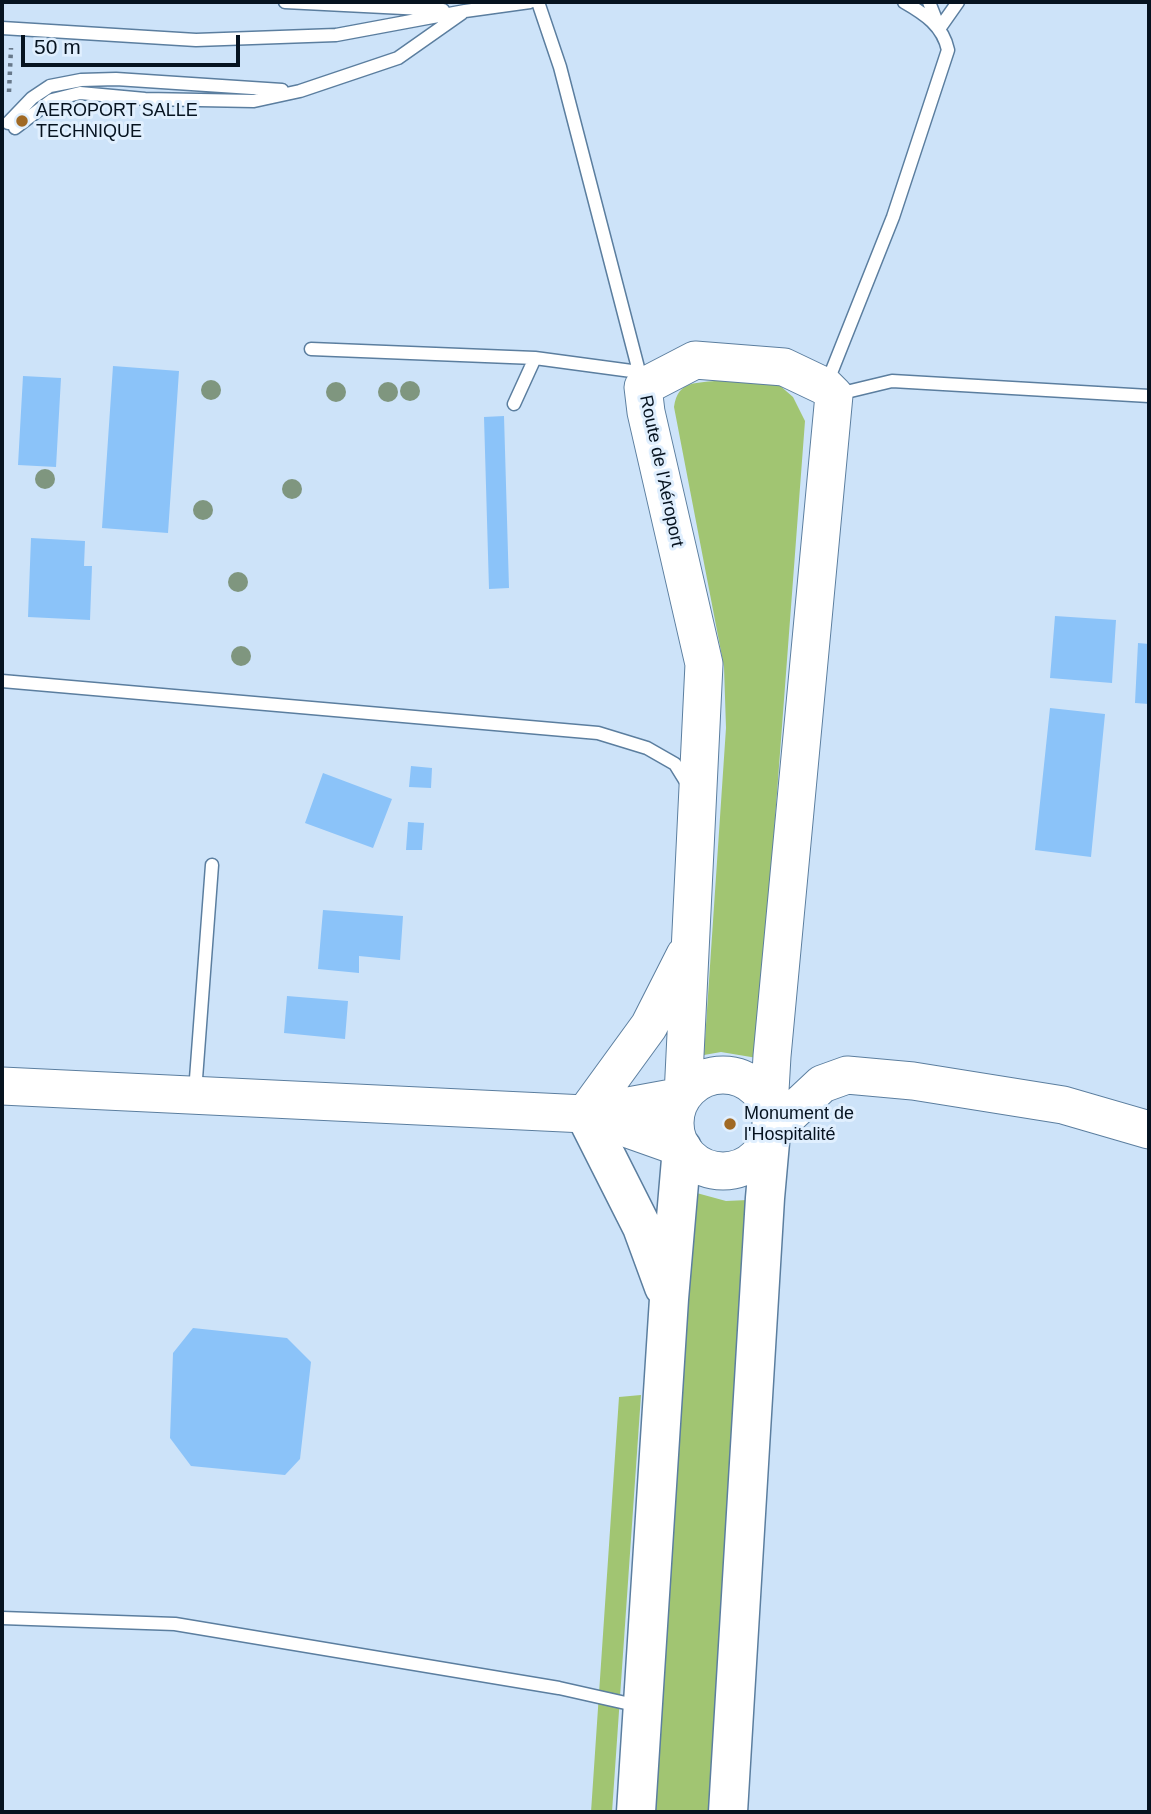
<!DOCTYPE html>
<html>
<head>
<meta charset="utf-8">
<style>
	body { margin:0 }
	#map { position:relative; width:1151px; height:1814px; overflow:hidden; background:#cde3f9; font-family:Helvetica,sans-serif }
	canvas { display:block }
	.frame { position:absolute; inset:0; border:4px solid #061320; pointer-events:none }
	.scale { position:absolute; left:21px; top:35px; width:219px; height:32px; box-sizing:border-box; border:4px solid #061320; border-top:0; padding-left:9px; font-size:21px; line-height:24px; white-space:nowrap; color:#061320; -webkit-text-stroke:5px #e0effe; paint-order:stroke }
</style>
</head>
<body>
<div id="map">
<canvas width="1151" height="1814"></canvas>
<div class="frame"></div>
<div class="scale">50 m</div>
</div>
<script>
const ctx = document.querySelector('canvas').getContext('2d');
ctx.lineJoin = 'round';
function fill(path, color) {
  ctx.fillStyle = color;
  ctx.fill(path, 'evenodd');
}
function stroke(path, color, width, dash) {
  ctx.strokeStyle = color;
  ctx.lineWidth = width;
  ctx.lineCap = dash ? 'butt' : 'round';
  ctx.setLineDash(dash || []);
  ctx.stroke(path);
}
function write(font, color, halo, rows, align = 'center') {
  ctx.font = font + ' Helvetica,sans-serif';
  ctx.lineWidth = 6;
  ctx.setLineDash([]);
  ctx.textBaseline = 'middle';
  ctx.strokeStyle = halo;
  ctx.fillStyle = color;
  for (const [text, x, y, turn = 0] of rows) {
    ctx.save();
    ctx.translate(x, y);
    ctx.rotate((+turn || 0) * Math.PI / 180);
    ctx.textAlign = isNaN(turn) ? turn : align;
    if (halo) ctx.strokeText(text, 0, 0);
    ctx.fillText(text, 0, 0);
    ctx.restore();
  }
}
fill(new Path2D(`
	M 721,380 L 778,384 L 793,397 L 805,421 L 757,1058 L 721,1052 L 704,1055 L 726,728 L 724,667 L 674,407 C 678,379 697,384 721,380 Z
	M 693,1192 L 726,1201 L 748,1200 L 711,1812 L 654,1812 Z
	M 641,1395 L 612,1812 L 591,1812 L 619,1397 Z`), '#a1c572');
fill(new Path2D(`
	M 113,366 L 179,371 L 168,533 L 102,528 Z
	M 23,376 L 61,378 L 56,467 L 18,465 Z
	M 504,416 L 509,588 L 489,589 L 484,417 Z
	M 31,538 L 85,541 L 84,566 L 92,566 L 90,620 L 28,617 Z
	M 1055,616 L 1116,620 L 1112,683 L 1050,678 Z
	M 1138,643 L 1149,644 L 1149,704 L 1135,703 Z
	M 1050,708 L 1105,714 L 1091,857 L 1035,850 Z
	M 411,766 L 432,768 L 431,788 L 409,787 Z
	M 323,773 L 392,799 L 373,848 L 305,823 Z
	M 408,822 L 424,823 L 422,850 L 406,850 Z
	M 323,910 L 403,916 L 400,960 L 359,956 L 359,973 L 318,969 Z
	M 287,996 L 348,1001 L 345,1039 L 284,1033 Z
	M 193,1328 L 287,1338 L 311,1362 L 300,1459 L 285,1475 L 191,1466 L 170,1438 L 173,1353 Z`), '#8bc3f9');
const lane = new Path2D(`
	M 285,2 L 443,10
	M 538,2 L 560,67 L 642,383
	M 929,2 L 938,25
	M 2,28 L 196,40 L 336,35 L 465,11 L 530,2
	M 939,29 L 958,2
	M 8,123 L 32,98 L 50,86 L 81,80 L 116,79 L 282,90
	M 15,128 L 52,100 L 80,93 L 145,99 L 254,101 L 300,91 L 398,58 L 462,13
	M 311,349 L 535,358
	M 827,383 L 893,217 L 948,50 C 943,26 925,14 904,2
	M 838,394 L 892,381 L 1149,396
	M 514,404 L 535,358 L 639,372
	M 2,681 L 598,733 L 647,748 L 675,764 L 688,785
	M 195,1092 L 212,865
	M 2,1618 L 175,1624 L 559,1688 L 639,1706`);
const secondary = new Path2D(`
	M675 1123a48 48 0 1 1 96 0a48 48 0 1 1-96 0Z
	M 2,1086 L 585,1114 L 683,1096 L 704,664 L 646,412 L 643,387 L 695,360 L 784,367 L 826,387 L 834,395 L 772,1056 L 769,1108
	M 585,1114 L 649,1026 L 685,955
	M 586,1114 L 682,1148
	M 772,1121 L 790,1114 L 822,1084 L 847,1075 L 913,1081 L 1063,1105 L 1149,1130`);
const highway = new Path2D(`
	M 585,1114 L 642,1227 L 664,1287
	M 636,1812 L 669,1299 L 682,1148
	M 728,1812 L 765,1198 L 771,1131`);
stroke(lane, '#5b7e9f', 15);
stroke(secondary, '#5b7e9f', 39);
stroke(highway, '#5b7e9f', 41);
stroke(new Path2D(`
	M 9,92 L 11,48`), '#67788a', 4.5, [3.5, 5]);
stroke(lane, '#fff', 12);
stroke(secondary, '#fff', 37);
stroke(highway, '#fff', 38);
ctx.fillStyle = '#7f967f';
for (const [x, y] of [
	[211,390],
	[410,391],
	[336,392],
	[388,392],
	[45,479],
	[292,489],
	[203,510],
	[238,582],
	[241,656]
]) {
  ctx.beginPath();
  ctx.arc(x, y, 10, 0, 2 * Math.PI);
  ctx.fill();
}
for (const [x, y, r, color] of [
	[22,121,7,"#a06924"],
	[730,1124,7,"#a06924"]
]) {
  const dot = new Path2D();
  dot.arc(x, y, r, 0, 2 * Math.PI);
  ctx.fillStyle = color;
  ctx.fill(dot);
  stroke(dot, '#e0effe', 2.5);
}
write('18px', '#061320', '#e0effe', [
	["AEROPORT SALLE",36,111],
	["TECHNIQUE",36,132],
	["Monument de",744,1114],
	["l'Hospitalité",744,1135]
], 'left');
write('18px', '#061320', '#e0effe', [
	["Route de l'Aéroport",661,471,78]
]);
</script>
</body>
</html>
